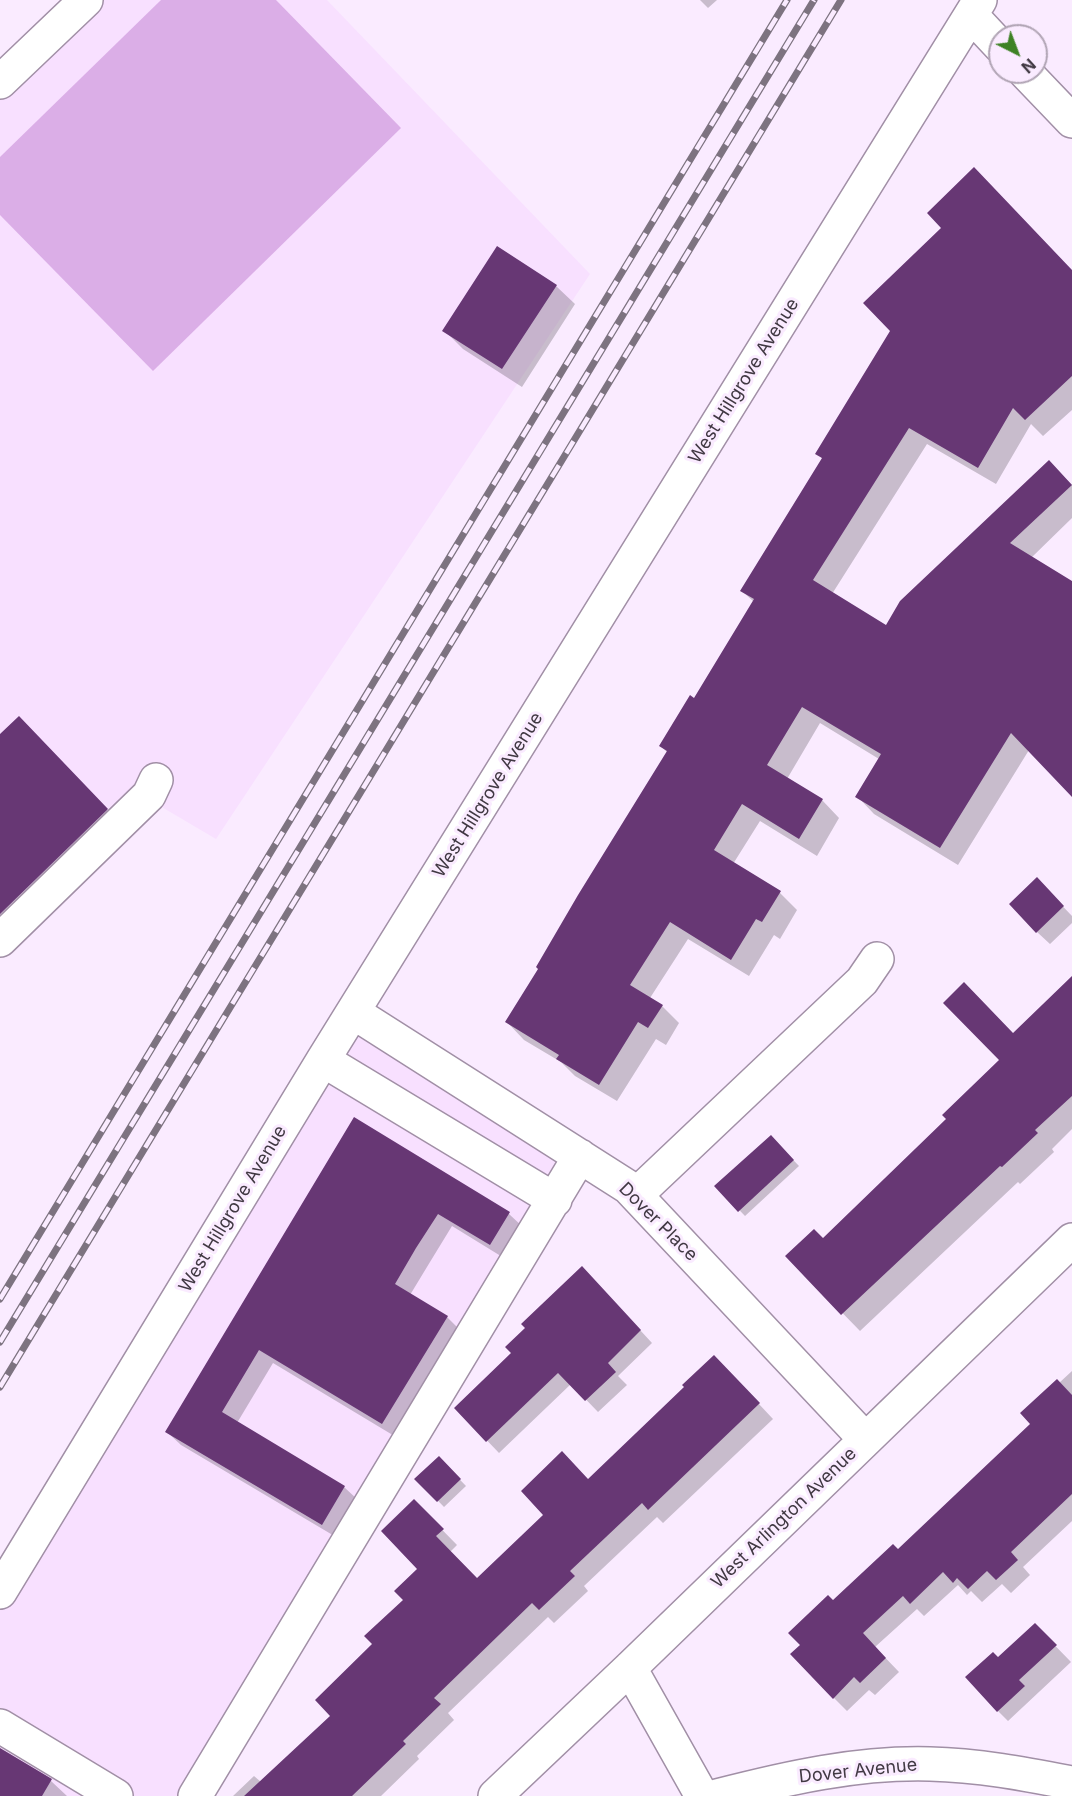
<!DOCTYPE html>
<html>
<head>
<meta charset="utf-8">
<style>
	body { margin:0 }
	#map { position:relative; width:1072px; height:1796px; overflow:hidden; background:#faebff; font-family:Inter,sans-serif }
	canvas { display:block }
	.north { position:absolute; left:988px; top:24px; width:60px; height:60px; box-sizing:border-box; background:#faebff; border:2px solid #b0a4b4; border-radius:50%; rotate:138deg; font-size:16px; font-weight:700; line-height:24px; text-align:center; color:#413943 }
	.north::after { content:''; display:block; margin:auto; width:21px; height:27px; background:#3e8225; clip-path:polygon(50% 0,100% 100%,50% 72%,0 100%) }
</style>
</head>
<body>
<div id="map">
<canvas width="1072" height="1796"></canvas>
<div class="north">N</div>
</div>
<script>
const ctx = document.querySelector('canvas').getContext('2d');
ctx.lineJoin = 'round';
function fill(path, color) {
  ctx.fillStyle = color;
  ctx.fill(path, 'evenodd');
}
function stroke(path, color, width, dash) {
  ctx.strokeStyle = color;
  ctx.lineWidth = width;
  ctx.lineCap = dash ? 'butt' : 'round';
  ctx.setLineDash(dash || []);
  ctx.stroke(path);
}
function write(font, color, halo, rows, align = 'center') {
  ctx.font = font + ' Inter,sans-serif';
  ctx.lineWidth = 6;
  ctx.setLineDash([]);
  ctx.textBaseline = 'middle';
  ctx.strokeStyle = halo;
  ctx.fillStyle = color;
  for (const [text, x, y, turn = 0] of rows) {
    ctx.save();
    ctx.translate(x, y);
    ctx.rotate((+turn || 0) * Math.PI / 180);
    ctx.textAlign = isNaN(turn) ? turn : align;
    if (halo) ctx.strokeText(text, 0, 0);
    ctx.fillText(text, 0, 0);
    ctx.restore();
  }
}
fill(new Path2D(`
	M 99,0 L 327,0 L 590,274 L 216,839 L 160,806 L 0,955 L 0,95 Z
	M 355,1023 L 570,1160 L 185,1796 L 0,1796 L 0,1604 Z`), '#f8e0ff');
fill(new Path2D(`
	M 161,0 L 276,0 L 401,128 L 153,371 L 0,215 L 0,157 Z`), '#dbaee7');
fill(new Path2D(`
	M 700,0 L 717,0 L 708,8 Z
	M 1072,271 L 1072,410 L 1043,436 L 1031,424 L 996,484 L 927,444 L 832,594 L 886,627 L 1049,462 L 1072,485 L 1072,518 L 1031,558 L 1072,583 L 1072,795 L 1029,750 L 958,865 L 874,814 L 857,796 L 879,759 L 820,723 L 787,779 L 822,800 L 839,818 L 817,856 L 760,821 L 733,864 L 780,893 L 797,910 L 780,939 L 774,935 L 749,976 L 688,939 L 650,998 L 662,1006 L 679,1023 L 666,1045 L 656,1039 L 617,1101 L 575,1076 L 561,1062 L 524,1040 L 507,1022 L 668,753 L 661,746 L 695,700 L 754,602 L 742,591 L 823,459 L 817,453 Z
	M 556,286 L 575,304 L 522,387 L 463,349 L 444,330 Z
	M 0,736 L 37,737 L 125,829 L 0,953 Z
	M 1049,892 L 1072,916 L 1072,923 L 1050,944 L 1037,932 Z
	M 1072,978 L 1072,1129 L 1052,1149 L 1054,1152 L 1020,1184 L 1018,1182 L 860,1331 L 787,1256 L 823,1240 L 948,1119 L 1001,1060 L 1014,1035 Z
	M 355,1119 L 509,1214 L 523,1227 L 504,1258 L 452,1226 L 430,1262 L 410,1295 L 447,1317 L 461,1331 L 396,1437 L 273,1363 L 237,1423 L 344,1487 L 358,1500 L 336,1537 L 181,1445 L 167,1432 Z
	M 771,1137 L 799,1166 L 745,1216 L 716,1186 Z
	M 594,1280 L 652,1343 L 618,1376 L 627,1385 L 598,1412 L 571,1384 L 499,1453 L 456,1408 L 513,1353 L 527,1328 Z
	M 728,1371 L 773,1419 L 663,1523 L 657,1517 L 584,1586 L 588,1591 L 554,1623 L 548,1617 L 448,1713 L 454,1720 L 417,1756 L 419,1759 L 381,1796 L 233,1796 L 254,1776 L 261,1782 L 332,1716 L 374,1644 L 405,1600 L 419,1569 L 414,1501 L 457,1545 L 450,1552 L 477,1580 L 588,1480 Z
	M 1072,1371 L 1072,1521 L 1023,1567 L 1030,1575 L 1011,1593 L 1002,1584 L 982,1602 L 971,1591 L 967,1595 L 958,1585 L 924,1616 L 917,1609 L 875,1647 L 899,1672 L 875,1695 L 869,1690 L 847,1711 L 834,1698 L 802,1646 L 833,1602 L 898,1551 L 1033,1424 L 1059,1383 Z
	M 439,1458 L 466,1486 L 444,1507 L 417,1479 Z
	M 1035,1625 L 1071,1662 L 1008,1721 L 998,1711 L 998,1659 Z
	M 0,1750 L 51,1781 L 67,1796 L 0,1796 Z`), '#0003');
fill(new Path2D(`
	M 974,167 L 1072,270 L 1072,376 L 1025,420 L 1013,408 L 978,468 L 909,428 L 813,580 L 886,625 L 900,601 L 1049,460 L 1072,485 L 1010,543 L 1072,581 L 1072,797 L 1011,733 L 940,848 L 855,797 L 881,754 L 802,707 L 767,765 L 823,799 L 799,839 L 742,804 L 714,850 L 781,891 L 762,922 L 756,919 L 731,960 L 670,922 L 630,985 L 663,1005 L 648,1028 L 638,1022 L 599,1085 L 556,1059 L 559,1055 L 505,1022 L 538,969 L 536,967 L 578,895 L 667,751 L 659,746 L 690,695 L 694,698 L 754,599 L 740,591 L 822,458 L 815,454 L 890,331 L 863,303 L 941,228 L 927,213 Z
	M 497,246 L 557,285 L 502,369 L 442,331 Z
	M 19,716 L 108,809 L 0,914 L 0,734 Z
	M 1037,877 L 1064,906 L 1036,933 L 1009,904 Z
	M 1072,976 L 1072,1096 L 1035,1130 L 1038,1133 L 1002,1167 L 1000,1166 L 841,1315 L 785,1256 L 814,1229 L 823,1238 L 946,1119 L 942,1115 L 999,1060 L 943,1003 L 964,982 L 1013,1033 Z
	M 354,1117 L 510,1212 L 490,1245 L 438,1214 L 416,1248 L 395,1284 L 448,1316 L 382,1424 L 259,1350 L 222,1412 L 345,1486 L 322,1525 L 165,1432 Z
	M 771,1135 L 794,1160 L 738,1212 L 714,1186 Z
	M 582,1266 L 641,1330 L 608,1363 L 616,1372 L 585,1401 L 558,1373 L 486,1442 L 454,1408 L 511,1353 L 505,1347 L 525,1328 L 521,1324 Z
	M 714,1355 L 760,1403 L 648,1510 L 642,1503 L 570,1571 L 575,1576 L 539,1610 L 532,1603 L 434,1698 L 441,1704 L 403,1741 L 406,1744 L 352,1796 L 244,1796 L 330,1716 L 315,1700 L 372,1644 L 364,1636 L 403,1600 L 394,1591 L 417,1569 L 381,1531 L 414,1499 L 444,1529 L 436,1536 L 477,1578 L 543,1515 L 521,1491 L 562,1451 L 588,1479 L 684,1387 L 682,1385 Z
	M 1057,1379 L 1072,1395 L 1072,1494 L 1011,1552 L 1018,1560 L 996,1580 L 987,1571 L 968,1589 L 957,1578 L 953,1583 L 943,1572 L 910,1604 L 903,1596 L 863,1633 L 886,1658 L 860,1683 L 854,1677 L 833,1699 L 790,1654 L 800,1645 L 788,1633 L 828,1595 L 833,1600 L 893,1544 L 898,1549 L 974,1477 L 1030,1424 L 1020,1413 Z
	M 439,1456 L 461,1479 L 437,1502 L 414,1479 Z
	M 1035,1623 L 1057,1645 L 1019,1680 L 1025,1686 L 997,1712 L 965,1677 L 993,1652 L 998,1657 Z
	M 0,1748 L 52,1779 L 42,1796 L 0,1796 Z`), '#673774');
const minor = new Path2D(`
	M 971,15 L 1000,46
	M 1025,72 L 1072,121
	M 0,82 L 86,0
	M 0,940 L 149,795 L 156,780
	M 353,1012 L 628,1187 L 865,1439
	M 323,1060 L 555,1200
	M 636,1195 L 862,981 L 877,959
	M 0,1592 L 323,1060 L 980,0
	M 630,1668 L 702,1796
	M 0,1726 L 116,1796
	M 195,1796 L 580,1156
	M 495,1796 L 630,1668 L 1072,1240
	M 717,1796 C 787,1778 858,1762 930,1764 C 978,1765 1025,1774 1072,1783`);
stroke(minor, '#a18fa6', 36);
stroke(minor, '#fff', 33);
const rail = new Path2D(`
	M 0,1299 L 787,0
	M 0,1342 L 814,0
	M 0,1387 L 841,0`);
stroke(rail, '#7d7380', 7);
stroke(rail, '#faebff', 4.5, [14]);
write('18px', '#413943', '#faebff', [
	["West Hillgrove Avenue",744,381,-58],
	["West Hillgrove Avenue",488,795,-58],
	["West Hillgrove Avenue",233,1209,-59],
	["Dover Place",658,1222,45],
	["West Arlington Avenue",784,1518,-44],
	["Dover Avenue",858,1771,-6]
]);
</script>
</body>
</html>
